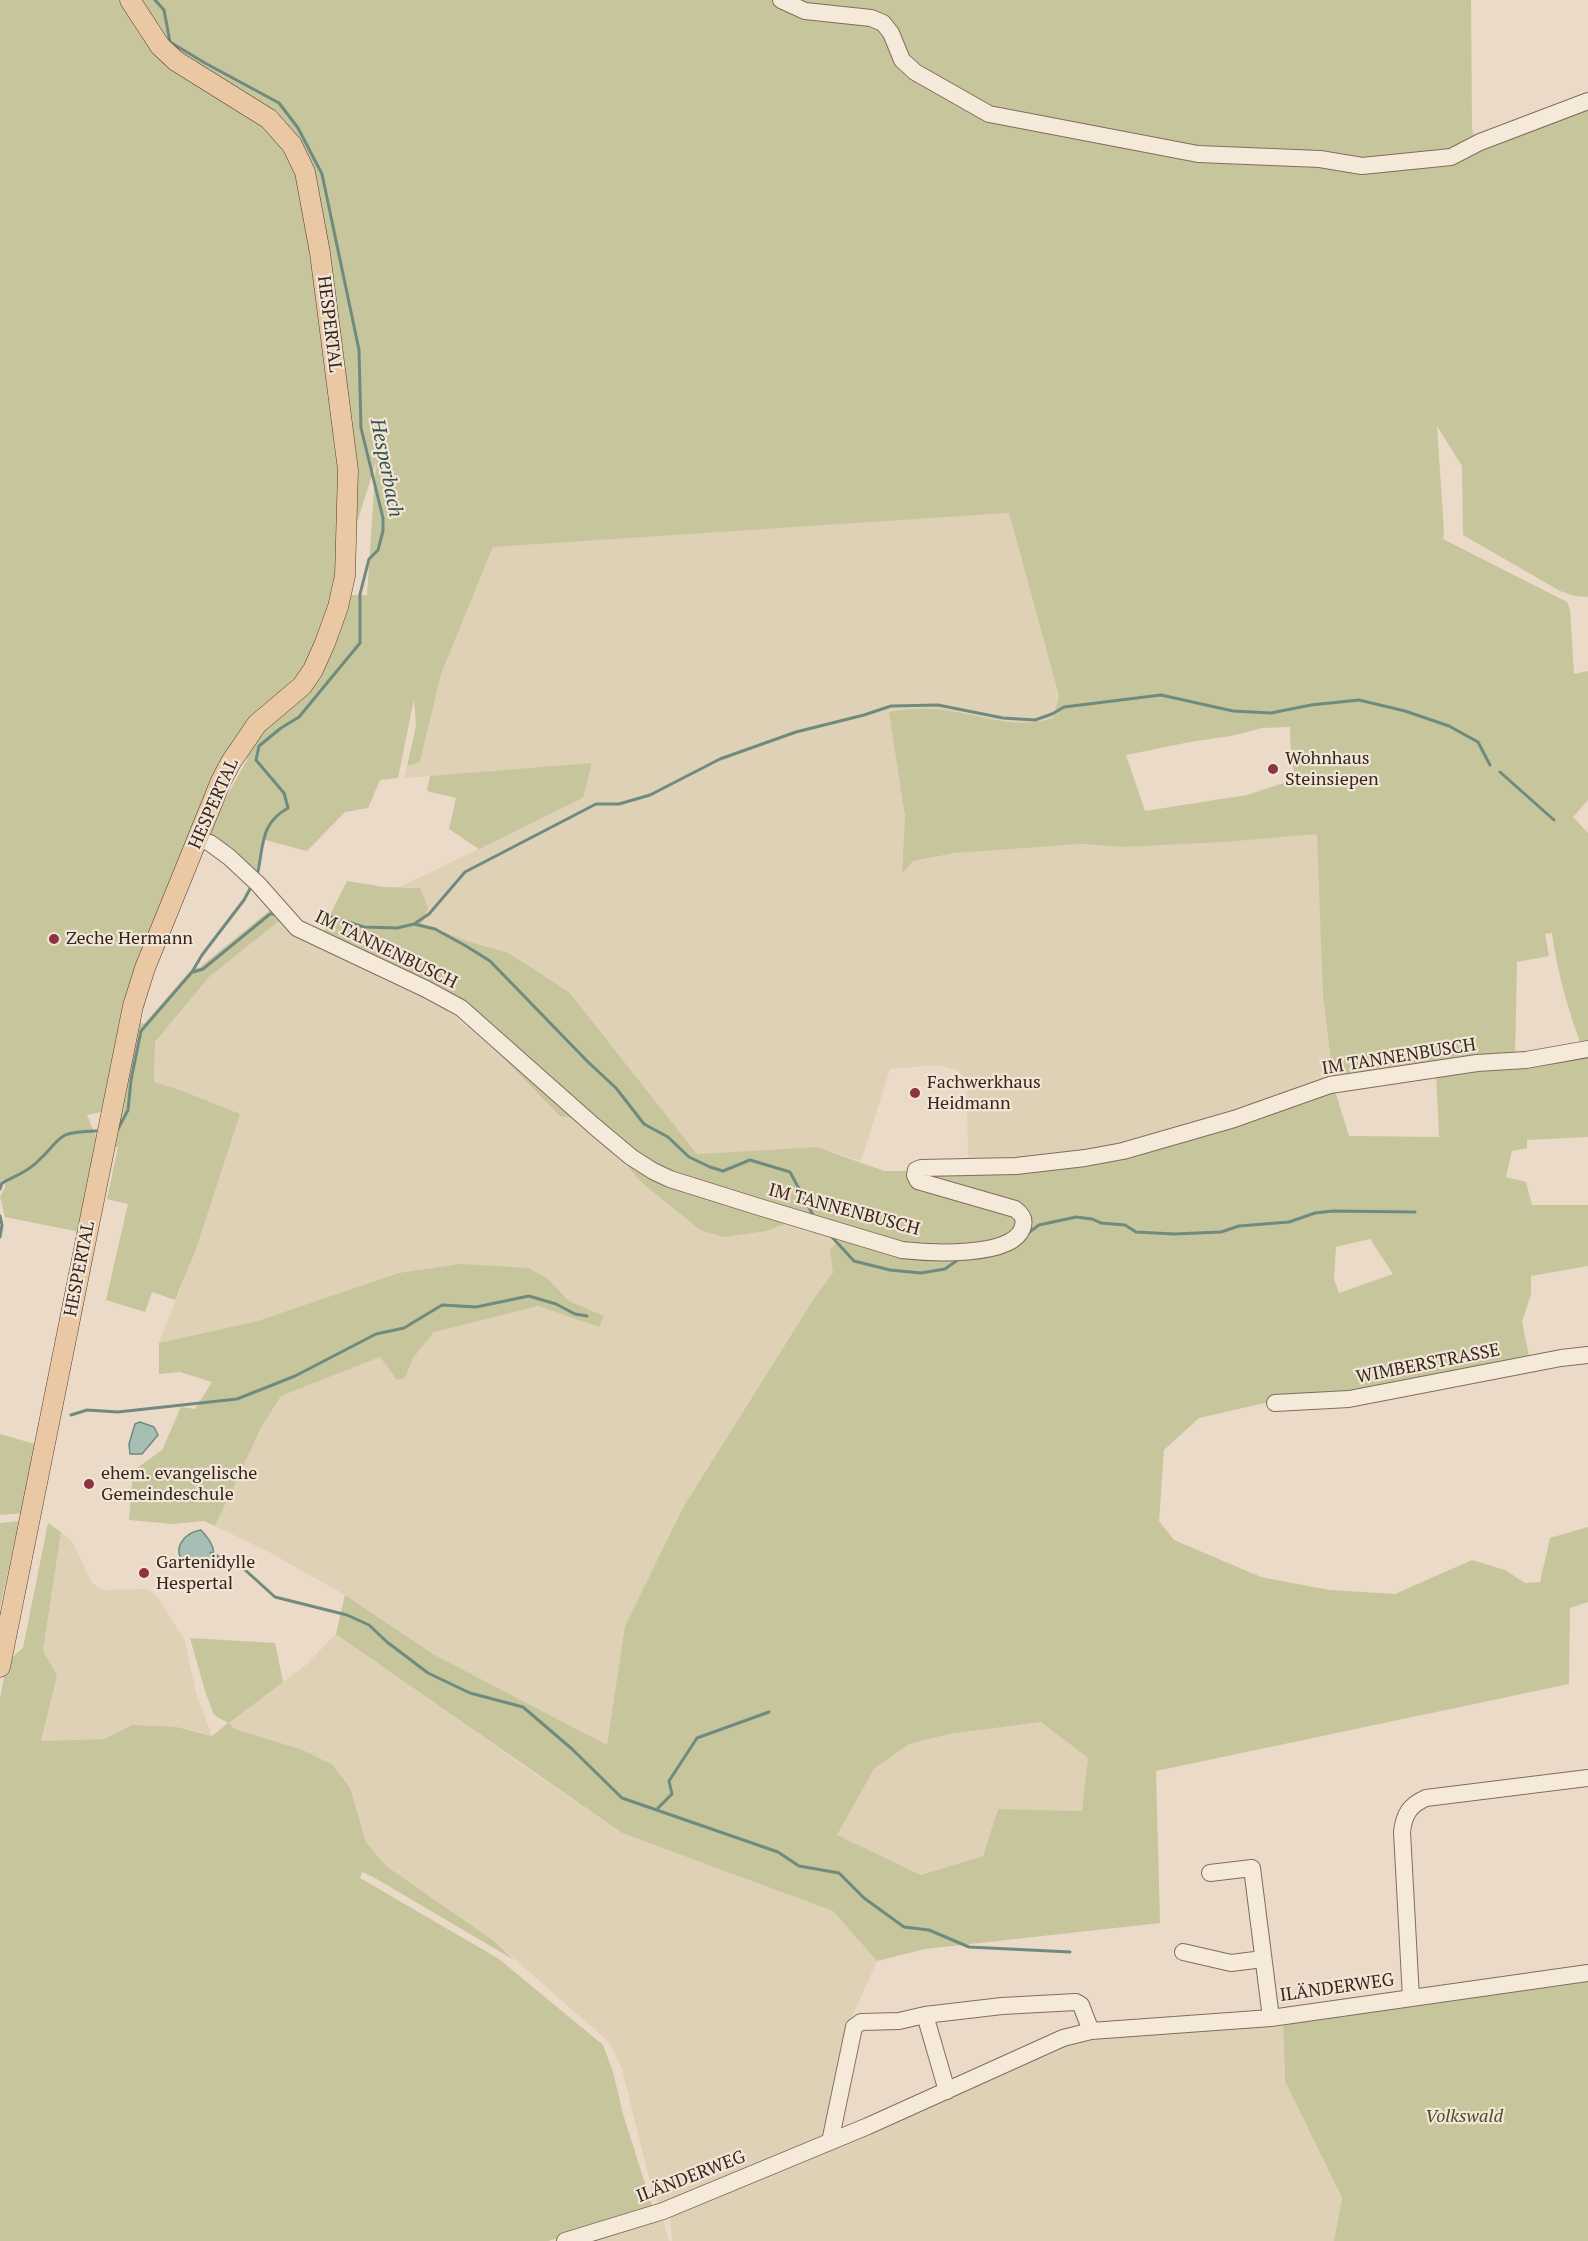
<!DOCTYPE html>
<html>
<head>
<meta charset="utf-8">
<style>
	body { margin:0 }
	canvas { display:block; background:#eadac7 }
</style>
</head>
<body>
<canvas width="1588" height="2241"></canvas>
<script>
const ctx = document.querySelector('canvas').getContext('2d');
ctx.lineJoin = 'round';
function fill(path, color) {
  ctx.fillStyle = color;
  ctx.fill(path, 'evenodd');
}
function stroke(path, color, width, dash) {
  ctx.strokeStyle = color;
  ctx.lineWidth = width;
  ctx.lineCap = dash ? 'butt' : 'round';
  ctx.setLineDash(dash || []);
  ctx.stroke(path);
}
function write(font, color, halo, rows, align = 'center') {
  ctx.font = font + ' "PT Serif",serif';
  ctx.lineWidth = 4.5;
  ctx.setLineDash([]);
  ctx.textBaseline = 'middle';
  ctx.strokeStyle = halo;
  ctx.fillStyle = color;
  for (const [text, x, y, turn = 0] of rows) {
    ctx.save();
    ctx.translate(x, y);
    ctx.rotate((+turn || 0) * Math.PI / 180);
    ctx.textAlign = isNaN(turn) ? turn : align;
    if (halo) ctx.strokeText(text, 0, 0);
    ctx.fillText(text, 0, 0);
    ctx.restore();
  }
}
fill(new Path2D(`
	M 1009,513 L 1059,696 L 1053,718 L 1036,724 L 890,712 L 905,816 L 902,873 L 913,861 L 955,853 L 1082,844 L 1124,847 L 1224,842 L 1318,833 L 1323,995 L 1334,1087 L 1120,1147 L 968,1165 L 967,1082 L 958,1070 L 938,1065 L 890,1069 L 861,1161 L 817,1147 L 697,1154 L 569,992 L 510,953 L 470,942 L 422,924 L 420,888 L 400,887 L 583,798 L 592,764 L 404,778 L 407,766 L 420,762 L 441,674 L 493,547 Z
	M 279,921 L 292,932 L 433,999 L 577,1118 L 790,1222 L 849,1233 L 833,1273 L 817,1294 L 625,1626 L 607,1745 L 433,1654 L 345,1595 L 269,1552 L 215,1526 L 262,1426 L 281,1396 L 380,1357 L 397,1379 L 405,1378 L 413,1358 L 434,1332 L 538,1306 L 598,1327 L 603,1316 L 569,1301 L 547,1278 L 258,1321 L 159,1343 L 195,1252 L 154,1082 L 155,1042 L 209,977 Z
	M 61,1532 L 72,1541 L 92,1583 L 103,1590 L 146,1589 L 157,1596 L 185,1641 L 196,1693 L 212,1736 L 198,1731 L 132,1725 L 104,1739 L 41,1741 L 57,1676 L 43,1650 Z
	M 336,1634 L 367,1652 L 519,1763 L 622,1833 L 833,1911 L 877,1961 L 852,2017 L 824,2145 L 1065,2039 L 1283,2018 L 1285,2081 L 1342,2199 L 1334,2241 L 672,2241 L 670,2217 L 660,2207 L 652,2190 L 622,2069 L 610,2043 L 494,1941 L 386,1866 L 366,1842 L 350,1788 L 333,1765 L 303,1750 L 235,1729 L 229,1723 L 307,1664 Z
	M 1041,1722 L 1088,1758 L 1083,1811 L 998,1809 L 983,1856 L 921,1875 L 837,1835 L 874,1769 L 909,1744 L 949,1734 Z
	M 661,2213 L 669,2241 L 567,2241 Z`), '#ded1b5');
fill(new Path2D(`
	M 0,0 L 1471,0 L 1472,128 L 1475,144 L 1588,99 L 1588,597 L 1575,596 L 1560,591 L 1463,535 L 1462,466 L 1437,426 L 1444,531 L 1443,539 L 1567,602 L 1570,610 L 1574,674 L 1588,671 L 1588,800 L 1573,817 L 1588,833 L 1588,1044 L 1581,1045 C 1568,1009 1557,972 1552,933 L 1545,934 L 1549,956 L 1517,962 L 1515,1059 L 1588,1050 L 1588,1137 L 1527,1140 L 1527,1148 L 1512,1151 L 1506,1177 L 1526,1182 L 1532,1205 L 1588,1205 L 1588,1266 L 1531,1276 L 1531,1294 L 1522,1322 L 1530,1361 L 1350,1394 L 1269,1402 L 1199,1418 L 1164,1450 L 1159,1521 L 1174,1540 L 1261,1577 L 1329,1590 L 1395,1594 L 1472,1560 L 1505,1570 L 1525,1583 L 1540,1582 L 1550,1538 L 1588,1527 L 1588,1602 L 1570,1608 L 1569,1684 L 1156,1771 L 1160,1923 L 925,1949 L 877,1961 L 833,1911 L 622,1833 L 336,1634 L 345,1595 L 433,1654 L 607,1745 L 625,1626 L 684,1506 L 817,1294 L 833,1273 L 830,1249 L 845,1236 L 876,1246 L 1007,1247 L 1025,1214 L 930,1183 L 931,1174 L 1074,1164 L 1334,1087 L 1323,995 L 1317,834 L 1224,842 L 1124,847 L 1082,844 L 955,853 L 913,861 L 902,874 L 905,816 L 889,712 C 905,709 921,708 937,709 C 977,713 1012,731 1053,718 L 1059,696 L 1009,513 L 493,547 L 441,674 L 420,762 L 407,766 L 416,726 L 414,699 L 398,778 L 380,780 L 368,808 L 345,812 L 307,851 L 265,840 L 255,875 L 210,835 L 224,801 L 247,760 L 248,748 L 265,728 L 298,701 L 348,595 L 367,595 L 376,462 L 321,638 L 304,672 L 226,756 L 105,1111 L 87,1115 L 97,1139 L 80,1232 L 5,1217 L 0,1197 L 5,1187 L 3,1179 L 0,1183 ZM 1290,727 L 1291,759 L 1296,779 L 1247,795 L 1145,811 L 1126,755 L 1190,742 L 1231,736 L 1262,728 ZM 1436,1072 L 1439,1137 L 1349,1136 L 1334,1088 ZM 1370,1239 L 1393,1274 L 1339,1293 L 1334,1279 L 1336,1247 ZM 1041,1722 L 1088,1758 L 1082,1811 L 998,1809 L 983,1856 L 921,1875 L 837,1835 L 874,1769 L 909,1744 L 949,1734 Z
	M 592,763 L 583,798 L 479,849 L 449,829 L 456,798 L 427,791 L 430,776 Z
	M 347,881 L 384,887 L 420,888 L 428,908 L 422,924 L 470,942 L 509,953 L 569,992 L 697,1154 L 817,1147 L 884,1171 L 908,1171 L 1014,1211 L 1021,1222 L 1003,1239 L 922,1250 L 790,1222 L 766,1231 L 724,1237 L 700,1230 L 640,1181 L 604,1138 L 577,1118 L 560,1116 L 487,1041 L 461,1002 L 323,935 L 329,917 Z
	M 274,907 L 279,921 L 209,977 L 155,1042 L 154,1082 L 180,1090 L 240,1114 L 195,1252 L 175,1300 L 152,1292 L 145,1312 L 106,1300 L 128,1204 L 107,1199 L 118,1147 L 109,1147 L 136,1021 L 144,1024 L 190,971 L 200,967 Z
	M 461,1264 L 528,1268 L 547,1278 L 569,1301 L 604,1316 L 599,1327 L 538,1306 L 434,1332 L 413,1358 L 405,1378 L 397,1380 L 380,1357 L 281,1396 L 262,1426 L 215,1526 L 204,1521 L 173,1524 L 129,1520 L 133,1471 L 162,1450 L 181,1407 L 195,1409 L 212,1382 L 180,1372 L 159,1374 L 159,1343 L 258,1321 L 399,1273 Z
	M 0,1434 L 38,1445 L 24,1513 L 0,1515 Z
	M 19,1521 L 0,1608 L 0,1523 Z
	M 48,1523 L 61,1532 L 43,1650 L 57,1676 L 41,1741 L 104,1739 L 132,1725 L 176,1727 L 212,1736 L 228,1723 L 214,1715 L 205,1691 L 190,1638 L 275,1643 L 283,1682 L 229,1723 L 235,1729 L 303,1750 L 333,1765 L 350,1788 L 366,1842 L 386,1866 L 494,1941 L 514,1960 L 375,1878 L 362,1872 L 360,1878 L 499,1959 L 603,2045 L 613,2072 L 623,2114 L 653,2209 L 548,2241 L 0,2241 L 0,1699 L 7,1662 L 23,1648 Z
	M 1588,1974 L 1588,2241 L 1334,2241 L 1342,2198 L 1285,2081 L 1283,2018 Z`), '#c7c59c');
const water = new Path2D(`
	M 140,1422 L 154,1427 L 158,1435 L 142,1454 L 130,1454 L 129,1444 L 135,1424 Z
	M 201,1530 C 223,1554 215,1568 184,1562 C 171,1548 186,1532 201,1530 Z`);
fill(water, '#a7beb4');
stroke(water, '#6f8b80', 1.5);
stroke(new Path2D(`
	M 155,0 L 164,10 L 170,42 L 205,63 L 279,103 L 298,128 L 322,174 L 359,350 L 361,428 L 383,518 L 383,531 L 378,550 L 369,559 L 360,594 L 360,643 L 299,717 L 281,728 L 259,746 L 256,760 L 284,793 L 288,808 C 259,824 264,847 257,876
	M 1500,772 L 1554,820
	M 332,917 L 364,927 L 397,928 L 414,924 L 435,929 L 466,946 L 490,961 L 587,1061 L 616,1088 L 644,1124 L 668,1137 L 689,1157 L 710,1167 L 723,1171 L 750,1160 L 790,1172 L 813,1215
	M 414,924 L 429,914 L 465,872 L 596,804 L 619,804 L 650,795 L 720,759 L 796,732 L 864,715 L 891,706 L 938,705 L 1003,718 L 1035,720 L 1052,714 L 1064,707 L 1161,695 L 1233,711 L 1271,713 L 1311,705 L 1359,700 L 1405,711 L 1449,726 L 1478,742 L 1490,765
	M 193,972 L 203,969 L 270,914 L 277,914
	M 118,1129 L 128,1110 L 131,1080 L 141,1031 L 192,972 L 202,955 L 244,900 L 251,887
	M 0,1189 L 2,1183 C 13,1177 27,1172 36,1163 C 64,1138 53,1132 96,1131
	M 0,1216 L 2,1225 L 0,1237
	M 1028,1233 L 1039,1225 L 1076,1217 L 1092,1219 L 1101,1223 L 1125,1225 L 1136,1232 L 1174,1234 L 1221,1232 L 1239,1226 L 1289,1222 L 1315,1213 L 1333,1211 L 1415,1212
	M 831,1236 L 854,1261 L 890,1270 L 921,1273 L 945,1269 L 959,1259
	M 71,1415 L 87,1410 L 118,1412 L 237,1399 L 295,1376 L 376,1334 L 404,1328 L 442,1305 L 476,1307 L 529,1296 L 556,1304 L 575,1314 L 587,1316
	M 211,1553 L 244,1569 L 275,1597 L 347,1615 L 369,1625 L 387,1642 L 428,1673 L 470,1693 L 523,1707 L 572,1749 L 622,1798 L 778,1852 L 799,1866 L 839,1873 L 864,1898 L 904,1927 L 929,1930 L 969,1947 L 1070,1952
	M 657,1809 L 672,1794 L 669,1781 L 697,1738 L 769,1712`), '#6f8b80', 3);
const minor = new Path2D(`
	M 781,0 L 805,11 L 871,18 L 883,23 L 891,33 L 902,60 L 915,72 L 989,114 L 1198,154 L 1320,159 L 1362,166 L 1451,157 L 1480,142 L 1588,101
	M 198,839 L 210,843 L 229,857 L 258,884 L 297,928 L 426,989 L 461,1008 L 594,1126 L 631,1157 L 653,1171 L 670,1179 L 756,1206 L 902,1250 C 928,1253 1011,1258 1022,1229 C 1026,1219 1022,1214 1015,1209 L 918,1181 L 915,1175 L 916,1170 L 921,1168 L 1016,1166 L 1085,1158 L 1123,1151 L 1234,1119 L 1330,1085 L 1477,1063 L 1526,1060 L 1588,1049
	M 1275,1403 L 1349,1399 L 1561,1358 L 1588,1355
	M 1210,1873 L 1252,1868 L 1271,2018
	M 1183,1952 L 1231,1963 L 1263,1959
	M 1411,1998 L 1402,1832 C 1404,1814 1410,1805 1426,1798 L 1588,1778
	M 925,2015 L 947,2091
	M 830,2142 L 854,2027 L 861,2022 L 899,2021 L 925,2015 L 1002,2006 L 1076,2002 L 1081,2005 L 1091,2031
	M 565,2241 L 663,2211 L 868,2126 L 1063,2038 L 1091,2031 L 1271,2018 L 1588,1973`);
const major = new Path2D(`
	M 0,1667 L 133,1006 L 145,968 L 221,781 L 231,762 L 257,724 L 302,686 L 313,670 L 325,643 L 338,607 L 345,576 L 348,470 L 320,253 L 305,172 L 292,145 L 269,119 L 176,61 L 160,46 L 130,0`);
stroke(minor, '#836c5e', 18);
stroke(major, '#523c32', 21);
stroke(minor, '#f5e9d9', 16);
stroke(major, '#e9c8a3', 20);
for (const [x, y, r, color] of [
	[1273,769,6,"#8c3442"],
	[54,939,6,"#8c3442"],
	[915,1093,6,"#8c3442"],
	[89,1484,6,"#8c3442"],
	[144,1573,6,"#8c3442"]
]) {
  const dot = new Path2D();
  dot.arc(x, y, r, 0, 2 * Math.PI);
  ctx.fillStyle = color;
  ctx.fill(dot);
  stroke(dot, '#f2e5d5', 2);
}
write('18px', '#352720', '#f2e5d5', [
	["HESPERTAL",329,324,83],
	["HESPERTAL",214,804,-66],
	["IM TANNENBUSCH",386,950,26],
	["IM TANNENBUSCH",1399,1057,-9],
	["IM TANNENBUSCH",844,1210,15],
	["HESPERTAL",80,1269,-79],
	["WIMBERSTRASSE",1428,1364,-11],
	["ILÄNDERWEG",1337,1988,-8],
	["ILÄNDERWEG",691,2177,-21]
]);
write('18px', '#352720', '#f2e5d5', [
	["Wohnhaus",1285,759],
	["Steinsiepen",1285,780],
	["Zeche Hermann",66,939],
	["Fachwerkhaus",927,1083],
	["Heidmann",927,1104],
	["ehem. evangelische",101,1474],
	["Gemeindeschule",101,1495],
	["Gartenidylle",156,1563],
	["Hespertal",156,1584]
], 'left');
write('italic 18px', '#4b4f29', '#f2e5d5', [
	["Volkswald",1464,2117]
]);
write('italic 20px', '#31534c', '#f2e5d5', [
	["Hesperbach",386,468,79]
]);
</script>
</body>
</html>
